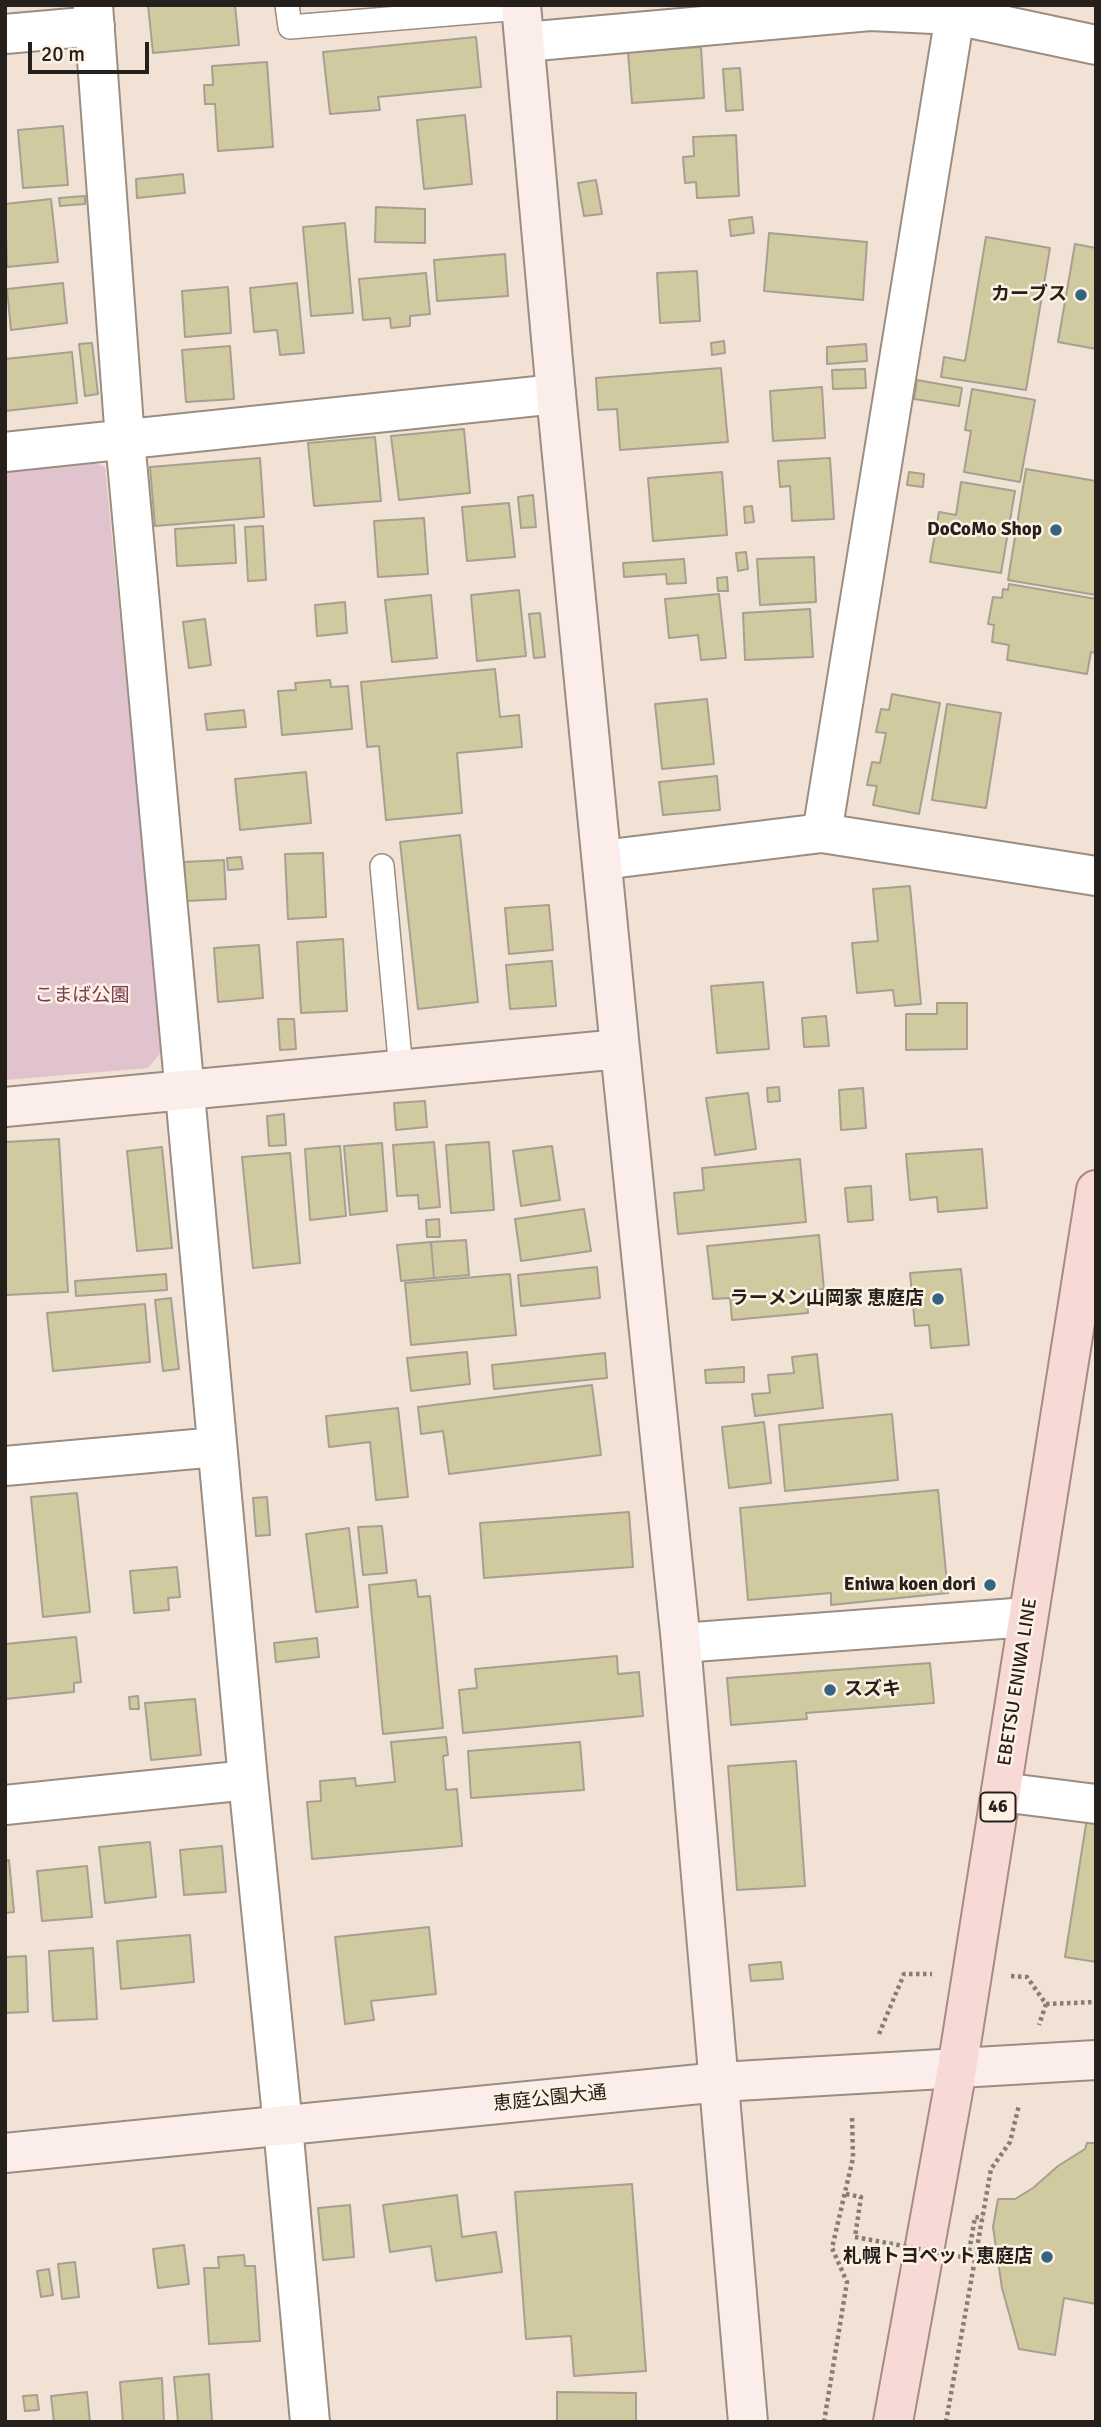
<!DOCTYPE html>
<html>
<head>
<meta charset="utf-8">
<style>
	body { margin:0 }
	#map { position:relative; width:1101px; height:2427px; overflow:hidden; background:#f1e2d5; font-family:Signika,sans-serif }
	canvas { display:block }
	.frame { position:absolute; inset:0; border:7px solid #25201b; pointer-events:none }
	.scale { position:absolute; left:28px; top:42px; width:121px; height:32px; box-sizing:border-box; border:4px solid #25201b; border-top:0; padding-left:9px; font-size:21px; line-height:24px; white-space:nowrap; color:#25201b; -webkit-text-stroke:5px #fef0e2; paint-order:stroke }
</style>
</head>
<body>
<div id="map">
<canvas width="1101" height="2427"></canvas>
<div class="frame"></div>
<div class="scale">20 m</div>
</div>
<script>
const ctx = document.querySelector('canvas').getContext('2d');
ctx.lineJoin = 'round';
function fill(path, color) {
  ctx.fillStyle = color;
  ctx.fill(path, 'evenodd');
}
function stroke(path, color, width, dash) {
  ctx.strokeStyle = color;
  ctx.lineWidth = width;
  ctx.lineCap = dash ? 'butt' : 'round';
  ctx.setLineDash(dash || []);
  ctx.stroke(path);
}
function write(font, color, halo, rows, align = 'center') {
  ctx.font = font + ' Signika,"Noto Sans JP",sans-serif';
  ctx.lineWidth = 5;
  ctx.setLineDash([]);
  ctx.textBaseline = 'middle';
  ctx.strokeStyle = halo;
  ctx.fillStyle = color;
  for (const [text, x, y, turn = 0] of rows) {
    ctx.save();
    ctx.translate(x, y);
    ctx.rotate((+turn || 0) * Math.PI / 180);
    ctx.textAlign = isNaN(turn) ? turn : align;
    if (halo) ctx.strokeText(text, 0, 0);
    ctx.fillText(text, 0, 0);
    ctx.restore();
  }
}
fill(new Path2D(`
	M 91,461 L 105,467 L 163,1050 L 148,1068 L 5,1080 L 5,469 Z`), '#e0c3cd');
const building = new Path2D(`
	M 148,5 L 235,5 L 239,45 L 153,53 Z
	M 476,37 L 481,87 L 378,97 L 380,110 L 330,114 L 323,52 Z
	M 701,47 L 704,98 L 632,103 L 628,52 Z
	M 267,62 L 273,147 L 218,151 L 215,104 L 205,104 L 204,85 L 213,85 L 212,66 Z
	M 740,68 L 743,110 L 726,111 L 723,69 Z
	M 465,115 L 472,184 L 424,189 L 417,120 Z
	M 63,126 L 68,185 L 23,188 L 18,130 Z
	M 736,135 L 739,196 L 697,198 L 696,182 L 685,183 L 683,157 L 694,156 L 693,137 Z
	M 183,174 L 185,193 L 137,198 L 136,179 Z
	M 596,180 L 602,214 L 584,216 L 578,183 Z
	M 85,196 L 85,204 L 60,206 L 59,198 Z
	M 51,199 L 58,262 L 7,267 L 5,204 Z
	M 376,207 L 425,209 L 425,243 L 375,242 Z
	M 752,217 L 754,233 L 731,236 L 729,220 Z
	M 345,223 L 353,313 L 311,316 L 303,227 Z
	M 769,233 L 867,242 L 863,300 L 764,291 Z
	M 986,237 L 1050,248 L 1026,390 L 941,377 L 944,357 L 965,361 Z
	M 1075,244 L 1096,248 L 1096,349 L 1058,342 Z
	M 505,254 L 508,296 L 437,301 L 434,260 Z
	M 697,271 L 700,321 L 660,323 L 657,273 Z
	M 426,273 L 430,314 L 410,316 L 410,326 L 391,328 L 390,318 L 363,320 L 359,279 Z
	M 63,283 L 67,323 L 11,330 L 7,289 Z
	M 297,283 L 304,353 L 280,355 L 277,330 L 254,332 L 250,288 Z
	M 228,287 L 231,333 L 185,337 L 182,291 Z
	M 724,341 L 725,353 L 712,355 L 711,343 Z
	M 92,343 L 98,394 L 85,396 L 79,344 Z
	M 866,344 L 867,361 L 827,364 L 827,347 Z
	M 230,346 L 234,399 L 186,402 L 182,350 Z
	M 72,352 L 77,403 L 5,411 L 5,359 Z
	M 721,368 L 728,442 L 620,450 L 617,409 L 598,410 L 596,378 Z
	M 865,369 L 866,388 L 833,389 L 832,370 Z
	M 917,380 L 962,388 L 959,406 L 914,399 Z
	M 822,387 L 825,438 L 773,441 L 770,391 Z
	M 972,389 L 1035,400 L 1020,482 L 964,472 L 971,431 L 965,430 Z
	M 464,429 L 470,493 L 399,500 L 391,436 Z
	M 375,437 L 381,501 L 314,506 L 308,443 Z
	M 260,458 L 264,517 L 155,526 L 150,467 Z
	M 830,458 L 834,519 L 792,521 L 790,486 L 780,487 L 778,461 Z
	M 1026,469 L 1096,481 L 1096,595 L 1008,580 Z
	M 722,472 L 727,535 L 653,541 L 648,478 Z
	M 909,472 L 924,474 L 923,487 L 907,485 Z
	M 961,482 L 1015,491 L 1001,573 L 930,562 L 939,512 L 956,515 Z
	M 533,495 L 536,527 L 521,528 L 518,497 Z
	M 509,503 L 515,557 L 467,561 L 462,507 Z
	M 752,506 L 754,522 L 745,523 L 744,507 Z
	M 424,518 L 428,574 L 378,577 L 374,521 Z
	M 234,525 L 236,563 L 177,566 L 175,529 Z
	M 263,526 L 266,580 L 248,581 L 245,527 Z
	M 746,552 L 748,569 L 738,571 L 736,553 Z
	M 814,557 L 816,602 L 760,605 L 757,559 Z
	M 684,559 L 686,583 L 667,584 L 666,574 L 624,577 L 623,563 Z
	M 727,577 L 728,591 L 718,591 L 717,578 Z
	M 1009,584 L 1096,599 L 1096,653 L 1091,652 L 1087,674 L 1007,660 L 1009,645 L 992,642 L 994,625 L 988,624 L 993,597 L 1002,598 L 1003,589 L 1008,590 Z
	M 519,590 L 526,656 L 477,661 L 471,595 Z
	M 719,594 L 726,658 L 701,660 L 698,635 L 669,638 L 665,599 Z
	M 431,595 L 437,658 L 392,662 L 385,600 Z
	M 345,602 L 347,633 L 317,636 L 315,605 Z
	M 810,609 L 813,657 L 745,660 L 743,613 Z
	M 540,613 L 545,657 L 534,658 L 529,614 Z
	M 205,619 L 211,665 L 189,668 L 183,622 Z
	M 495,669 L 500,717 L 519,715 L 522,747 L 457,753 L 462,813 L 386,820 L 379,746 L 367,747 L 361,682 Z
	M 330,680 L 331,687 L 348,686 L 352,729 L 282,735 L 278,691 L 296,690 L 295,683 Z
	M 892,694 L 940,703 L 919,814 L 873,805 L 877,786 L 867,785 L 872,762 L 880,763 L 886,733 L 876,732 L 881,709 L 889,710 Z
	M 707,699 L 714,764 L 662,769 L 655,704 Z
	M 947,704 L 1001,713 L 986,808 L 932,800 Z
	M 244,710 L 246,727 L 207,730 L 205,714 Z
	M 306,772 L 311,823 L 240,830 L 235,779 Z
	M 717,776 L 720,810 L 663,815 L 659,782 Z
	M 460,835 L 478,1002 L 418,1009 L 400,842 Z
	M 323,853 L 326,917 L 288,919 L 285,854 Z
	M 241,857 L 243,869 L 228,870 L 227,858 Z
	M 224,860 L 226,899 L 186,901 L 184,862 Z
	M 910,886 L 921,1004 L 895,1006 L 893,990 L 857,993 L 852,943 L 878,941 L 873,889 Z
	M 549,905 L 553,950 L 509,954 L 505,908 Z
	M 343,939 L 347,1011 L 301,1013 L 297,942 Z
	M 259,945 L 263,998 L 218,1002 L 214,948 Z
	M 552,961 L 556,1006 L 510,1009 L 506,965 Z
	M 763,982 L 769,1049 L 717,1053 L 711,986 Z
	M 937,1003 L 967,1003 L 967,1049 L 906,1050 L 906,1014 L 937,1014 Z
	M 826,1016 L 829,1046 L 804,1047 L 802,1018 Z
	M 278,1019 L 294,1019 L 296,1049 L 280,1050 Z
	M 779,1087 L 780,1101 L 768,1102 L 767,1088 Z
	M 863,1088 L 866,1128 L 841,1130 L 839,1090 Z
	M 748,1093 L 756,1149 L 715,1155 L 706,1098 Z
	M 425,1101 L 427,1127 L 396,1130 L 394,1103 Z
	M 284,1114 L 286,1145 L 269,1146 L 267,1116 Z
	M 59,1139 L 68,1292 L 6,1295 L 5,1142 Z
	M 434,1142 L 440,1207 L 419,1209 L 418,1195 L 397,1196 L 393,1145 Z
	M 489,1142 L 494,1210 L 451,1213 L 446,1145 Z
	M 382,1143 L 387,1211 L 350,1215 L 344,1146 Z
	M 340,1146 L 346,1216 L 310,1220 L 305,1149 Z
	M 552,1146 L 560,1200 L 521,1206 L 513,1151 Z
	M 162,1147 L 172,1248 L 137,1251 L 127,1151 Z
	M 982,1149 L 987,1208 L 938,1212 L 937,1197 L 910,1200 L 906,1154 Z
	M 290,1153 L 300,1263 L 253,1268 L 242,1157 Z
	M 800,1159 L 806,1222 L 678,1234 L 674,1193 L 704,1190 L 702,1168 Z
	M 871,1186 L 873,1220 L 848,1222 L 845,1188 Z
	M 584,1209 L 591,1251 L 521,1261 L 515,1219 Z
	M 439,1219 L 440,1237 L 427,1237 L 426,1220 Z
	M 819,1235 L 824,1289 L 806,1291 L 808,1313 L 732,1320 L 730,1298 L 713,1299 L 707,1246 Z
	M 466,1240 L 469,1275 L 434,1278 L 431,1242 Z
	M 431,1242 L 434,1278 L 401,1281 L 397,1245 Z
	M 597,1267 L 600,1298 L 521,1306 L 518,1275 Z
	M 961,1269 L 969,1345 L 931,1348 L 929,1325 L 915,1326 L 910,1273 Z
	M 166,1274 L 167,1290 L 76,1296 L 75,1281 Z
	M 510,1274 L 516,1335 L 411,1345 L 405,1283 Z
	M 171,1298 L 179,1369 L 163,1371 L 155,1300 Z
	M 145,1304 L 150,1362 L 53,1371 L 47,1313 Z
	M 467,1352 L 470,1384 L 411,1391 L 407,1358 Z
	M 605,1353 L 607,1378 L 494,1389 L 492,1365 Z
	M 817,1354 L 823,1408 L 755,1416 L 752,1394 L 770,1393 L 768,1375 L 794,1373 L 792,1357 Z
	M 744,1367 L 744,1382 L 706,1383 L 705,1370 Z
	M 592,1385 L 601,1455 L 449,1474 L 443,1431 L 421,1434 L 418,1407 Z
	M 398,1408 L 408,1497 L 376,1500 L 370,1442 L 329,1447 L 326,1416 Z
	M 892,1414 L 898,1480 L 785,1491 L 779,1425 Z
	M 764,1422 L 771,1483 L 729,1488 L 722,1427 Z
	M 938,1490 L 948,1593 L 831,1605 L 831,1593 L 748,1600 L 740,1508 Z
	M 77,1493 L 90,1612 L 43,1617 L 31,1497 Z
	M 267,1497 L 270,1535 L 256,1536 L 253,1498 Z
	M 629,1512 L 633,1567 L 484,1578 L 480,1523 Z
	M 382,1526 L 387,1573 L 363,1575 L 358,1527 Z
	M 349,1528 L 358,1607 L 316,1612 L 306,1534 Z
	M 177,1567 L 180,1597 L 168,1598 L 169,1610 L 134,1613 L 130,1571 Z
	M 416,1580 L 418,1597 L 430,1596 L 443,1728 L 383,1734 L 369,1585 Z
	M 76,1637 L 81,1682 L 74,1683 L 74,1692 L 5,1699 L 5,1644 Z
	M 317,1638 L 319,1657 L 276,1662 L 274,1643 Z
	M 617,1656 L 618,1674 L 639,1672 L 643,1716 L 463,1733 L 459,1690 L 477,1688 L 475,1669 Z
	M 930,1663 L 934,1703 L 806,1713 L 807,1719 L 731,1725 L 727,1678 Z
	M 138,1696 L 139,1709 L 130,1709 L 129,1697 Z
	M 195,1699 L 201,1755 L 151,1760 L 145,1703 Z
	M 446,1737 L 448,1755 L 443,1756 L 446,1790 L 457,1789 L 462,1846 L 312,1859 L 307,1802 L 321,1801 L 320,1781 L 355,1778 L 356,1786 L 395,1782 L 391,1742 Z
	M 580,1742 L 584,1790 L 471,1798 L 468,1751 Z
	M 796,1761 L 805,1886 L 737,1890 L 728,1766 Z
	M 1087,1818 L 1096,1819 L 1096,1962 L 1065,1957 Z
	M 150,1842 L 156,1897 L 105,1903 L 99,1847 Z
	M 222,1846 L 226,1892 L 184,1895 L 180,1850 Z
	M 9,1860 L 14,1912 L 5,1913 L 5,1861 Z
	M 87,1866 L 92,1917 L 42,1921 L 37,1871 Z
	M 429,1927 L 436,1994 L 371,2001 L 374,2020 L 345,2024 L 335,1937 Z
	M 190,1935 L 194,1982 L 121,1989 L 117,1941 Z
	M 93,1948 L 97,2019 L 53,2021 L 49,1951 Z
	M 26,1956 L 28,2012 L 5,2013 L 5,1957 Z
	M 781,1962 L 783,1979 L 751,1981 L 749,1965 Z
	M 1087,2143 L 1096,2143 L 1096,2304 L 1064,2298 L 1055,2355 L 1019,2349 L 1002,2288 L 993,2227 L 998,2199 L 1015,2199 L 1033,2188 L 1058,2166 L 1085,2149 Z
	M 632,2184 L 646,2371 L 574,2376 L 571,2336 L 526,2339 L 515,2192 Z
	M 457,2195 L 462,2237 L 496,2232 L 502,2272 L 436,2281 L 431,2246 L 390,2252 L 383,2205 Z
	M 350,2205 L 354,2257 L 323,2260 L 318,2208 Z
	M 184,2245 L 189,2284 L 158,2288 L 153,2249 Z
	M 244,2255 L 245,2266 L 255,2266 L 260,2341 L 209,2344 L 204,2268 L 219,2268 L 218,2257 Z
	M 75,2262 L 79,2297 L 62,2299 L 58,2264 Z
	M 49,2269 L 53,2295 L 41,2297 L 37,2271 Z
	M 209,2374 L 212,2422 L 178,2422 L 174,2377 Z
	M 162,2378 L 164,2422 L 123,2422 L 120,2382 Z
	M 87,2392 L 90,2422 L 54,2422 L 51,2396 Z
	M 557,2392 L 636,2393 L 636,2422 L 557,2422 Z
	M 37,2395 L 39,2410 L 25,2411 L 23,2396 Z`);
fill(building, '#d1c99f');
stroke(building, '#a4a191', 2);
const lane = new Path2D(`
	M 287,5 L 290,27 L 521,8
	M 382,866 L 401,1070`);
const street = new Path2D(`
	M 93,5 L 125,440 L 248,1780 L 283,2126 L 310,2422
	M 5,34 L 95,26
	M 525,42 L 870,11 L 955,15 L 1096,45
	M 5,452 L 556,394
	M 822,833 L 955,15
	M 602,860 L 822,833 L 1096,876
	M 5,1466 L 217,1447
	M 681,1643 L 1028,1617
	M 1001,1792 L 1096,1804
	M 5,1805 L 248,1780`);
const secondary = new Path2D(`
	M 521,5 L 556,394 L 620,1049 L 681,1643 L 748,2422
	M 5,1107 L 620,1049
	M 5,2153 L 720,2082 L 1096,2060`);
const primary = new Path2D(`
	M 893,2422 L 957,2069 L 1096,1190`);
stroke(lane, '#9b8d81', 26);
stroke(street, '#9b8d81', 42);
stroke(secondary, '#9b8d81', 42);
stroke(primary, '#aa8982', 42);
stroke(new Path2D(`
	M 1011,1976 L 1027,1977 L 1046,2004 L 1039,2025
	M 1046,2004 L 1096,2002
	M 879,2034 L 904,1974 L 932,1974
	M 846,2194 L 861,2197 L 855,2237
	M 968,2258 L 975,2217 L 983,2218
	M 824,2422 L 847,2282 L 832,2248 L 853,2158 L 852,2115
	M 946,2422 L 991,2169 L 1010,2142 L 1019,2105`), '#877d74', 4.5, [3.5, 3.5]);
stroke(lane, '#fff', 23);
stroke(street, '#fff', 38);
stroke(secondary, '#fbedea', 38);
stroke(primary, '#f7dad6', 38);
stroke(new Path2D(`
	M 855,2237 L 968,2258`), '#877d74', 4.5, [3.5, 3.5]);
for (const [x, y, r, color] of [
	[1081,295,7,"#336583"],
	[1056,530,7,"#336583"],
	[938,1299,7,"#336583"],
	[990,1585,7,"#336583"],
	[830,1690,7,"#336583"],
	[1047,2257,7,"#336583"]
]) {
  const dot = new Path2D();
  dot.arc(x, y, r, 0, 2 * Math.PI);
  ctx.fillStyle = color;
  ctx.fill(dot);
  stroke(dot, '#fef0e2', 2.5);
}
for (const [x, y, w] of [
	[998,1807,35]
]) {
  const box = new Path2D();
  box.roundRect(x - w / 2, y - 14.5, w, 29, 5);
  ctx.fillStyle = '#fef0e2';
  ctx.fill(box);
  stroke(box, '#25201b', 2);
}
write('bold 18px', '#25201b', null, [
	["46",998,1807]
]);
write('bold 19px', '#25201b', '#fef0e2', [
	["カーブス",1067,295],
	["DoCoMo Shop",1042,530],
	["ラーメン山岡家 恵庭店",924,1299],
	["Eniwa koen dori",976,1585],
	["スズキ",844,1690,"left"],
	["札幌トヨペット恵庭店",1033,2257]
], 'right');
write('19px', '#753a52', '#fef0e2', [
	["こまば公園",82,996]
]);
write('19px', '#25201b', '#fef0e2', [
	["EBETSU ENIWA LINE",1018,1682,-81],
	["恵庭公園大通",550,2099,-6]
]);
</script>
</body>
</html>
